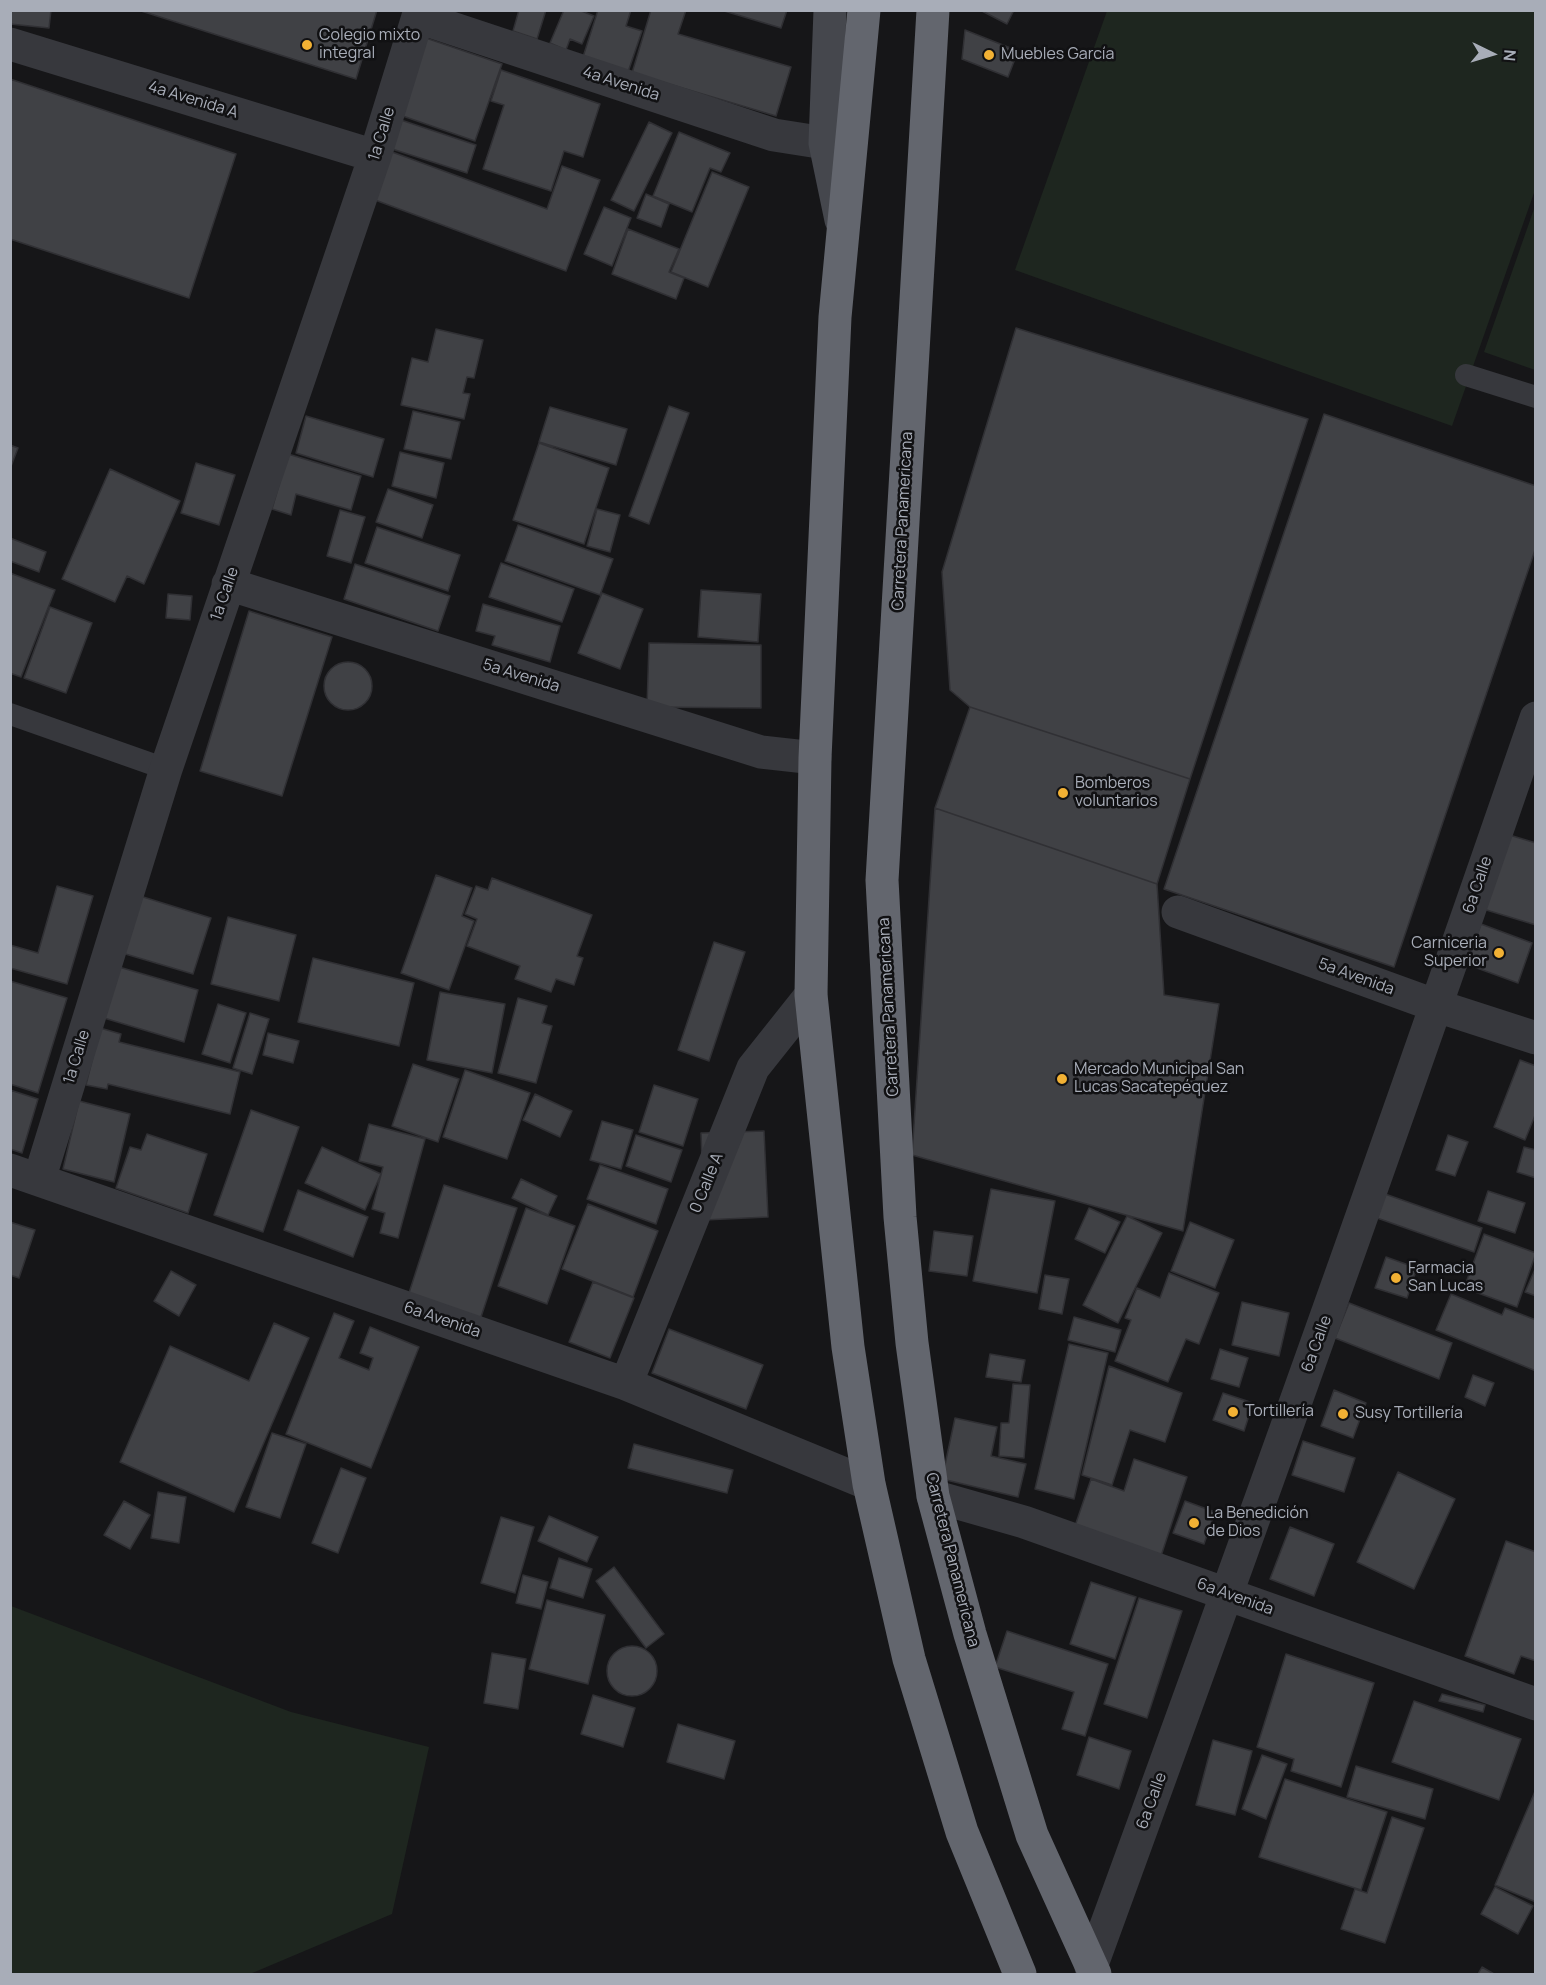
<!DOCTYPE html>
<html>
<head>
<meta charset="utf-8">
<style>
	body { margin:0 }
	#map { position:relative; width:1546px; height:1985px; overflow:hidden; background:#161618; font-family:Manrope,sans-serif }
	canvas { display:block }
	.frame { position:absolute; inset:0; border:12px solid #a8adb8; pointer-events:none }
	.north { position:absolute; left:1462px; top:24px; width:60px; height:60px; -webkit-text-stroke:4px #111113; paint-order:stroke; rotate:95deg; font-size:16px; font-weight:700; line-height:24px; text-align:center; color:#a8adb8 }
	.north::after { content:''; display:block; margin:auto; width:21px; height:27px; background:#a8adb8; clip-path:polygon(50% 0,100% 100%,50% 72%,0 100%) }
</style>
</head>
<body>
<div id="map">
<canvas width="1546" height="1985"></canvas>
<div class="frame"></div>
<div class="north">N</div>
</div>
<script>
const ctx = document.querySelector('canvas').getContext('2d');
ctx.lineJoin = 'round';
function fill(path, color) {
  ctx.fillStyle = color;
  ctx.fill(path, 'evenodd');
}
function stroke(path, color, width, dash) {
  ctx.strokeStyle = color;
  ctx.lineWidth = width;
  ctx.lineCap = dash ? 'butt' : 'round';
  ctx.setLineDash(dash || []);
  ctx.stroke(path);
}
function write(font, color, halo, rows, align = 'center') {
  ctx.font = font + ' Manrope,sans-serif';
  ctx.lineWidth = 5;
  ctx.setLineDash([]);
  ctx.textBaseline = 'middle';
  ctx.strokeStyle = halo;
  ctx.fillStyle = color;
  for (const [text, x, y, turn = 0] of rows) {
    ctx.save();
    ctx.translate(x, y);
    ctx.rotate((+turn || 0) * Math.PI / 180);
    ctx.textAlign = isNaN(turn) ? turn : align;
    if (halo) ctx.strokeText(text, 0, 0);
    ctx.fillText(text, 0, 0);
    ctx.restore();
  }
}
fill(new Path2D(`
	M 1107,11 L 1535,11 L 1535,190 L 1452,426 L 1015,270 Z
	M 1535,206 L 1535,370 L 1484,352 Z
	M 11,1606 L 291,1712 L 429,1747 L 392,1914 L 250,1974 L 11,1974 Z`), '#1e261f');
const building = new Path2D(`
	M 10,10 L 51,10 L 49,28 L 10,24 Z
	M 138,10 L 377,10 L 356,79 Z
	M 519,10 L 546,10 L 537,39 L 513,31 Z
	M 564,10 L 579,10 L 594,16 L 582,44 L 570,39 L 566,50 L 550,43 Z
	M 598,10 L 631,10 L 626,26 L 642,31 L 628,72 L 583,57 Z
	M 651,10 L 686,10 L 678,34 L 791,67 L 776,116 L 632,73 Z
	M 721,10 L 787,10 L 781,28 Z
	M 980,10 L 1014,10 L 1007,24 Z
	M 965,30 L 1018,51 L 1008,77 L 962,59 Z
	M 423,37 L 502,64 L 475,141 L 397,114 Z
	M 501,70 L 600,104 L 583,157 L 564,151 L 551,191 L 483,169 L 504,105 L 491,101 Z
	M 10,79 L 236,154 L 189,298 L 10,239 Z
	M 398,119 L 476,145 L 467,173 L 389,148 Z
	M 649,122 L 672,133 L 634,211 L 611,200 Z
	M 679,132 L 730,153 L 721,172 L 710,168 L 692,212 L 653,196 Z
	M 384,149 L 547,209 L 562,166 L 600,180 L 566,271 L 367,197 Z
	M 712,172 L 749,187 L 708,287 L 671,272 Z
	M 646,194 L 669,204 L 661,227 L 637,218 Z
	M 604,207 L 631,218 L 612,266 L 584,254 Z
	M 628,229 L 679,249 L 669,272 L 684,278 L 676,299 L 612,274 Z
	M 1016,328 L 1308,419 L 1190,779 L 970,707 L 950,690 L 942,572 Z
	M 436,329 L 483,340 L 474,378 L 467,377 L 463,393 L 470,394 L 464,419 L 401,405 L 412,358 L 428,362 Z
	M 669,406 L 689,413 L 649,524 L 629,516 Z
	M 550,407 L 627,429 L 616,465 L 539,442 Z
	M 413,411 L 460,422 L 451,459 L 404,449 Z
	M 1324,414 L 1536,486 L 1536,547 L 1394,967 L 1164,889 Z
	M 306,416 L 384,439 L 373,477 L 296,453 Z
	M 539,443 L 609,468 L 584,544 L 513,520 Z
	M 10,445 L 18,448 L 10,469 Z
	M 400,452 L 444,463 L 436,498 L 392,486 Z
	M 288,454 L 361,476 L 351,510 L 296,494 L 291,515 L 272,509 Z
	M 196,463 L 235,475 L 219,525 L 181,513 Z
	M 110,469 L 180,501 L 144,584 L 127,576 L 115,602 L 62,579 Z
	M 388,489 L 433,505 L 422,538 L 376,522 Z
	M 597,509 L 620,515 L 610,552 L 587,546 Z
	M 340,510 L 365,517 L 351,563 L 327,556 Z
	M 518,525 L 613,559 L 600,595 L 505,561 Z
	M 377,527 L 460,555 L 448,591 L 365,563 Z
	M 10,538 L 46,552 L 39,572 L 10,561 Z
	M 501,563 L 574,589 L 562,622 L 489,597 Z
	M 355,564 L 450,596 L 438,631 L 344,599 Z
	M 10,573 L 55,590 L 21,677 L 10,673 Z
	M 701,590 L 761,594 L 758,642 L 698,637 Z
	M 602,593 L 643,609 L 620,669 L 578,653 Z
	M 168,594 L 192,596 L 190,620 L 166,618 Z
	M 483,604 L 560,626 L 550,662 L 492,645 L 495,636 L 476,631 Z
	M 50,607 L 92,623 L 66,693 L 24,678 Z
	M 249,611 L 332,637 L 282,796 L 200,771 Z
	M 649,643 L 761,645 L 761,708 L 647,707 Z
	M324 686a24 24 0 1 1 48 0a24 24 0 1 1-48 0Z
	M 970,707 L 1190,779 L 1157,884 L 935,808 Z
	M 935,808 L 1157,884 L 1164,995 L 1219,1004 L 1183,1231 L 912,1155 Z
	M 1506,834 L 1536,843 L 1536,925 L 1483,909 Z
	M 436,875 L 472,888 L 462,916 L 474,921 L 449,990 L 401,973 Z
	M 492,878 L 592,915 L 577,956 L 583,958 L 574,985 L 556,979 L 551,992 L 515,979 L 520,966 L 467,946 L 477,919 L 465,914 L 476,886 L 488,890 Z
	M 57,886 L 93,896 L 67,984 L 10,968 L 10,945 L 38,953 Z
	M 140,896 L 211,918 L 193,974 L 122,953 Z
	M 228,917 L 296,935 L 279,1001 L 211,984 Z
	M 1481,924 L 1532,943 L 1518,983 L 1466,964 Z
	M 714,942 L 745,952 L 709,1061 L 678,1050 Z
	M 313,958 L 414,983 L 399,1046 L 298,1022 Z
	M 119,967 L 198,990 L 184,1042 L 104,1018 Z
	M 10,981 L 67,998 L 38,1093 L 10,1084 Z
	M 440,992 L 505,1004 L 492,1073 L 427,1060 Z
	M 518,998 L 547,1006 L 542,1023 L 552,1026 L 536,1083 L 498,1073 Z
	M 218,1004 L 246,1013 L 230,1063 L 202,1054 Z
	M 250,1013 L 269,1019 L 252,1074 L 233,1068 Z
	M 100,1028 L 121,1034 L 119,1042 L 240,1072 L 230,1114 L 108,1084 L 107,1089 L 86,1085 Z
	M 268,1033 L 299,1041 L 293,1063 L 263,1055 Z
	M 1520,1060 L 1536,1066 L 1536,1113 L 1525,1140 L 1494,1127 Z
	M 413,1064 L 459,1079 L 438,1142 L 392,1126 Z
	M 465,1070 L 530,1093 L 507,1159 L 443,1137 Z
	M 654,1085 L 698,1099 L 683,1146 L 639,1132 Z
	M 10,1090 L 38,1099 L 22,1153 L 10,1149 Z
	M 535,1094 L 572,1111 L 560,1137 L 523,1120 Z
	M 79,1101 L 130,1114 L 114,1182 L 63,1169 Z
	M 251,1110 L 299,1127 L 263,1232 L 214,1215 Z
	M 602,1121 L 633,1130 L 621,1169 L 590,1160 Z
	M 369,1124 L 425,1139 L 398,1238 L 380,1233 L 385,1213 L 372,1209 L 383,1167 L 359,1161 Z
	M 764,1131 L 768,1217 L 704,1220 L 701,1133 Z
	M 147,1134 L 207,1154 L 188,1213 L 116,1188 L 130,1147 L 141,1150 Z
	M 636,1135 L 682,1150 L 671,1182 L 626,1166 Z
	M 1448,1135 L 1468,1142 L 1455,1176 L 1436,1170 Z
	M 322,1147 L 381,1174 L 365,1210 L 305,1183 Z
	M 1524,1147 L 1536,1150 L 1536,1178 L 1517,1172 Z
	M 600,1165 L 668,1189 L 656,1224 L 587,1199 Z
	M 521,1179 L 557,1196 L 548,1215 L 512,1198 Z
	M 444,1185 L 517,1208 L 480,1320 L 408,1296 Z
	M 991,1189 L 1055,1201 L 1037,1293 L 973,1281 Z
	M 298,1190 L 368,1217 L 353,1257 L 284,1230 Z
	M 1488,1191 L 1525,1203 L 1515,1233 L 1478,1221 Z
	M 1385,1194 L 1482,1228 L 1474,1252 L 1377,1218 Z
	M 588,1204 L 658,1231 L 633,1297 L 562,1269 Z
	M 526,1208 L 575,1226 L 547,1304 L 498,1286 Z
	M 1089,1208 L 1120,1222 L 1105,1253 L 1075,1239 Z
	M 1127,1216 L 1162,1233 L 1118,1323 L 1083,1305 Z
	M 10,1222 L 35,1230 L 19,1278 L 10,1275 Z
	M 1190,1222 L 1234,1240 L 1215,1288 L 1171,1271 Z
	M 934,1231 L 973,1236 L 967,1276 L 929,1271 Z
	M 1484,1234 L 1536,1253 L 1517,1307 L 1464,1288 Z
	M 1386,1257 L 1417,1268 L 1407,1298 L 1375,1288 Z
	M 1536,1267 L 1536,1296 L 1525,1292 Z
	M 171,1271 L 196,1285 L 179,1316 L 154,1301 Z
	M 1169,1273 L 1219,1293 L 1199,1344 L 1186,1339 L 1168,1382 L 1115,1361 L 1131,1320 L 1125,1318 L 1137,1288 L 1160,1298 Z
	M 1045,1275 L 1069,1279 L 1062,1314 L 1039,1309 Z
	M 593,1282 L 634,1298 L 610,1358 L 569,1342 Z
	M 1451,1294 L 1502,1315 L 1505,1308 L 1536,1320 L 1536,1371 L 1436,1330 Z
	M 1242,1302 L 1289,1313 L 1279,1356 L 1232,1345 Z
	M 1349,1303 L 1452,1343 L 1439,1379 L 1335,1338 Z
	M 334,1313 L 354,1321 L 339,1358 L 369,1370 L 373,1358 L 360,1353 L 370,1327 L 419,1347 L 371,1468 L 286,1434 Z
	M 1074,1317 L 1121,1330 L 1115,1352 L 1068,1340 Z
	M 274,1323 L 309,1338 L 234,1512 L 120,1462 L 170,1346 L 249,1381 Z
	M 669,1329 L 763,1365 L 746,1409 L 652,1373 Z
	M 1069,1344 L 1108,1353 L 1074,1499 L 1035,1489 Z
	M 1220,1349 L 1248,1358 L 1239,1387 L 1211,1379 Z
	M 990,1354 L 1025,1360 L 1021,1382 L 986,1377 Z
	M 1109,1366 L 1182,1393 L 1165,1442 L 1130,1430 L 1112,1485 L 1082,1475 Z
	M 1473,1375 L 1494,1383 L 1485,1406 L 1465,1397 Z
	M 1013,1384 L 1030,1385 L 1024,1458 L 999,1456 L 1001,1423 L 1009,1423 Z
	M 1334,1390 L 1366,1403 L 1353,1438 L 1321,1426 Z
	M 1223,1393 L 1253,1403 L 1244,1431 L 1213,1420 Z
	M 955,1418 L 997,1427 L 991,1456 L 1026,1464 L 1018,1497 L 942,1479 Z
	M 272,1433 L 306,1444 L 280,1518 L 246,1507 Z
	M 1303,1441 L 1355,1458 L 1344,1492 L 1292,1475 Z
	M 634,1444 L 733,1470 L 727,1493 L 628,1468 Z
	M 1134,1459 L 1187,1477 L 1161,1556 L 1075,1526 L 1091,1479 L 1124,1491 Z
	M 341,1468 L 366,1478 L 338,1553 L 312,1543 Z
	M 1398,1472 L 1455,1499 L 1414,1589 L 1357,1562 Z
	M 158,1492 L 186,1497 L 179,1543 L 151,1538 Z
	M 124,1501 L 150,1515 L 130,1549 L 104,1535 Z
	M 1185,1501 L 1215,1512 L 1204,1544 L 1173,1533 Z
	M 549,1516 L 598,1537 L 587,1562 L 538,1541 Z
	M 501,1517 L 534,1527 L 515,1593 L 481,1583 Z
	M 1290,1527 L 1334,1544 L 1314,1596 L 1270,1579 Z
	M 1506,1541 L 1536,1552 L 1536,1661 L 1521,1656 L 1514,1674 L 1465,1656 Z
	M 559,1558 L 592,1569 L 583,1598 L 550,1588 Z
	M 614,1567 L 664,1634 L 646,1648 L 596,1581 Z
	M 523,1575 L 548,1582 L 541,1609 L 516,1603 Z
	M 1091,1582 L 1136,1597 L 1115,1659 L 1070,1644 Z
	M 1139,1598 L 1182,1611 L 1147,1718 L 1104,1704 Z
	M 547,1600 L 605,1615 L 588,1684 L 529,1669 Z
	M 1007,1631 L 1108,1664 L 1085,1736 L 1062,1729 L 1074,1692 L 995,1667 Z
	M607 1671a25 25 0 1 1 50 0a25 25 0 1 1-50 0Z
	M 492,1653 L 526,1659 L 518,1709 L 484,1703 Z
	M 1286,1654 L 1374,1683 L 1341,1787 L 1291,1771 L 1294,1759 L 1257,1747 Z
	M 1442,1694 L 1485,1705 L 1483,1712 L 1439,1701 Z
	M 593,1695 L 635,1708 L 623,1747 L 581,1734 Z
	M 1414,1701 L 1521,1739 L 1499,1800 L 1392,1762 Z
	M 678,1724 L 735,1741 L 724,1779 L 667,1762 Z
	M 1089,1737 L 1131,1751 L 1119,1789 L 1077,1775 Z
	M 1213,1740 L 1252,1751 L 1235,1815 L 1196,1805 Z
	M 1262,1755 L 1287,1764 L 1266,1819 L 1242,1809 Z
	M 1356,1766 L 1433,1789 L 1425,1819 L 1347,1797 Z
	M 1285,1779 L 1387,1812 L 1361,1890 L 1259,1857 Z
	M 1536,1789 L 1536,1902 L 1495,1885 Z
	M 1392,1817 L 1424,1828 L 1385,1943 L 1341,1929 L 1355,1889 L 1367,1893 Z
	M 1495,1887 L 1533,1906 L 1518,1934 L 1481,1914 Z
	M 1482,1967 L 1494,1974 L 1478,1974 Z`);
fill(building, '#404145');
stroke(building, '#303034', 1.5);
stroke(new Path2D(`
	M 1466,375 L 1536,397
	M 10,714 L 166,769`), '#37383d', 22);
stroke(new Path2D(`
	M 418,17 L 774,135 L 825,143
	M 10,44 L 375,156
	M 228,584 L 761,752 L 815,758
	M 1178,912 L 1437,1006 L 1536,1038
	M 10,1170 L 626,1384 L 869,1484
	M 39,1180 L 166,769 L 375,156 L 420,10
	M 626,1384 L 753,1068 L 811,995
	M 933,1496 L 1024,1522 L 1536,1704
	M 1091,1967 C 1243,1552 1392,1136 1536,718`), '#37383d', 33);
stroke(new Path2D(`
	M 830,10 L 825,143 L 841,220`), '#45474d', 33);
stroke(new Path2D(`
	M 864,10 L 835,317 L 815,758 L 811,995 L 848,1347 L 869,1484 L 909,1659 L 962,1832 L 1020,1974
	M 933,10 L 882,880 L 900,1217 L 912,1343 L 933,1496 L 970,1634 L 1032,1835 L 1095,1974`), '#63666e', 33);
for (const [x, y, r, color] of [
	[307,45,6,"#f2b134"],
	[989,55,6,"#f2b134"],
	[1063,793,6,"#f2b134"],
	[1499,953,6,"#f2b134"],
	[1062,1079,6,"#f2b134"],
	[1396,1278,6,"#f2b134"],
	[1233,1412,6,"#f2b134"],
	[1343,1414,6,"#f2b134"],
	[1194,1523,6,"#f2b134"]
]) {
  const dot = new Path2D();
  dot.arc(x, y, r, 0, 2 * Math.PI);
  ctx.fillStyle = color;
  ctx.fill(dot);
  stroke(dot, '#111113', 2);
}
write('16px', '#a8adb8', '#111113', [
	["Colegio mixto",319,36],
	["integral",319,54],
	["Muebles García",1001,55],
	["Bomberos",1075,784],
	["voluntarios",1075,802],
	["Carniceria",1487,944,"right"],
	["Superior",1487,962,"right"],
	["Mercado Municipal San",1074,1070],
	["Lucas Sacatepéquez",1074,1088],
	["Farmacia",1408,1269],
	["San Lucas",1408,1287],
	["Tortillería",1245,1412],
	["Susy Tortillería",1355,1414],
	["La Benedición",1206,1514],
	["de Dios",1206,1532]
], 'left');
write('16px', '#a8adb8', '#111113', [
	["4a Avenida",621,84,18],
	["4a Avenida A",193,100,17],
	["1a Calle",382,134,-73],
	["Carretera Panamericana",903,521,-87],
	["1a Calle",225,594,-71],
	["5a Avenida",521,676,17],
	["6a Calle",1478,885,-71],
	["5a Avenida",1356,977,20],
	["Carretera Panamericana",889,1007,-93],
	["1a Calle",77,1057,-73],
	["0 Calle A",707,1183,-68],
	["6a Avenida",442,1320,19],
	["6a Calle",1317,1344,-70],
	["Carretera Panamericana",952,1560,76],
	["6a Avenida",1235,1597,20],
	["6a Calle",1152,1801,-70]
]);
</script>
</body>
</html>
